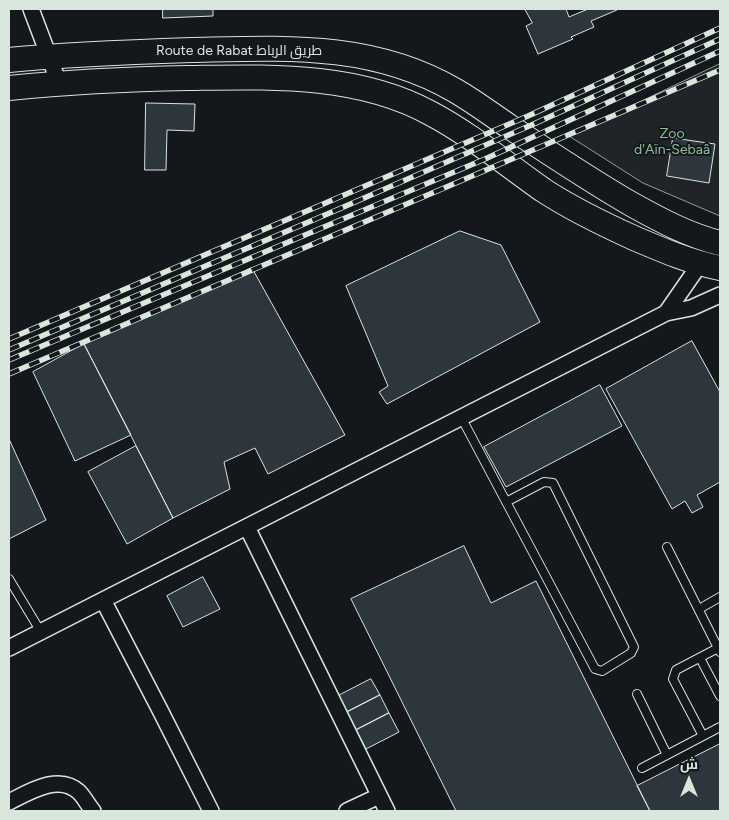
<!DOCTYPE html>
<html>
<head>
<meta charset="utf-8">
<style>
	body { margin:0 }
	#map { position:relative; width:729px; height:820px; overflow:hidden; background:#14181c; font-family:Figtree,Cairo,sans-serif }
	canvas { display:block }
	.frame { position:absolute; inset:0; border:10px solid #d8e6dc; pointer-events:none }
	.north { position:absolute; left:664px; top:755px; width:50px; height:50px; -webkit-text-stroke:4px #14181c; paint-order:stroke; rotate:0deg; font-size:14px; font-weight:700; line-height:20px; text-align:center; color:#d8e6dc }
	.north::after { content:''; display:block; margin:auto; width:18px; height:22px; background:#d8e6dc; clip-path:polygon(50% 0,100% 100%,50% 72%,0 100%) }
</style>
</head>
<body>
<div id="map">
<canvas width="729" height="820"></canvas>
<div class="frame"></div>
<div class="north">ش</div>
</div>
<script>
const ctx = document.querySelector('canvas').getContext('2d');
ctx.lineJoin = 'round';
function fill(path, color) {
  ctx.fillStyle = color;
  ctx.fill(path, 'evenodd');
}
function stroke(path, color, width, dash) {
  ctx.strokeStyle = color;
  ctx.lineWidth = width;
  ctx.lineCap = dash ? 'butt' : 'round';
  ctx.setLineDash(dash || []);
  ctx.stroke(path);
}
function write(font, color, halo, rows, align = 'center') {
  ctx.font = font + ' Figtree,Cairo,sans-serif';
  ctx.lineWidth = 4;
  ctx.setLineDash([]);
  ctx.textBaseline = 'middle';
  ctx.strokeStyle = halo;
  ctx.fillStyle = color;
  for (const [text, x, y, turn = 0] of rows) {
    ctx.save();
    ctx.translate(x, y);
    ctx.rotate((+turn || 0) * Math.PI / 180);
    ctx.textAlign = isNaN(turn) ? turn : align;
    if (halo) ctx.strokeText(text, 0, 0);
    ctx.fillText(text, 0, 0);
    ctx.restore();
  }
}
const green = new Path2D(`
	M 720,64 L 720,216 L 643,183 L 569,136 Z`);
fill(green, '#202428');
stroke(green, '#939e99', 1);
const building = new Path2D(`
	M 163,9 L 213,9 L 213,16 L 163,18 Z
	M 525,9 L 566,9 L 569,17 L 588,9 L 616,9 L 617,10 L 591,21 L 594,27 L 571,37 L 573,39 L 538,54 L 526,26 L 532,23 Z
	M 146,103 L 195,104 L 194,131 L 167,130 L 166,170 L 145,170 Z
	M 673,138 L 715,144 L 709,183 L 667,176 Z
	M 460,231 L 501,245 L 540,322 L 387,404 L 379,392 L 388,386 L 346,286 Z
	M 252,268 L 345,435 L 268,474 L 255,448 L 224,462 L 230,489 L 173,518 L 84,344 Z
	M 692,341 L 720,392 L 720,482 L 697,495 L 703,507 L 692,513 L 685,501 L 672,509 L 606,389 Z
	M 84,344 L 131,435 L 75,461 L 33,372 Z
	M 600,385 L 622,426 L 506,487 L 484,447 Z
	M 9,439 L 46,520 L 9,539 Z
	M 136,446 L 173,518 L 127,544 L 88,472 Z
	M 464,546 L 491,603 L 536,581 L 650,811 L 456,811 L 351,599 Z
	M 203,577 L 220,609 L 183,627 L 167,596 Z
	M 371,679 L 380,695 L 347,712 L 338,696 Z
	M 380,695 L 389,713 L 356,730 L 347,712 Z
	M 389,713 L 399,732 L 366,749 L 356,730 Z
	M 720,744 L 720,811 L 650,811 L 637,786 Z`);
fill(building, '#2c363c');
stroke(building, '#d8e6dc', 1);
const service = new Path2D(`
	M 461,417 L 595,669 L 602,671 L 631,653 L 634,647 L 553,483 L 544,482 L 506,502
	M 667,547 L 720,652
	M 9,579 L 41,632
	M 699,609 L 720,597
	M 700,658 L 720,696
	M 637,694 L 667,755
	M 703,736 L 673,679 L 676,670 L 718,648
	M 642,768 L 720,727`);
const minor = new Path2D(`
	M 31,9 L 59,83
	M 666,313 L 700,264
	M 247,527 L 387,811
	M 103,600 L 161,712 L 211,811
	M 9,648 L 666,313 L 691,308 L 720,295
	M 9,802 C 29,792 59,773 79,792 C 84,797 88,805 93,811
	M 347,811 L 379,796`);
const primary = new Path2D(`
	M 9,60 C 70,54 131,52 192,50 C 284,48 373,42 456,91 C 475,102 492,115 510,127 C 551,154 591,181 633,205 C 660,220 690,236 720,243
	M 9,88 C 68,82 128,79 188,78 C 269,77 356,73 430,113 C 470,134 506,164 543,190 C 572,209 603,224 634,238 C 662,250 690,262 720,268`);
stroke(service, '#d8e6dc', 10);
stroke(minor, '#d8e6dc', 18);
stroke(primary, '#d8e6dc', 26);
stroke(service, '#14181c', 8);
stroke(minor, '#14181c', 15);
stroke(primary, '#14181c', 24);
const rail = new Path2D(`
	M 9,339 L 528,116 L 720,28
	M 9,350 L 339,209 L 536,123 L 720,39
	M 9,360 L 485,159 L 720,51
	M 9,374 L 720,70`);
stroke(rail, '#d8e6dc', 5.5);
stroke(rail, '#14181c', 4, [11]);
write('14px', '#d8e6dc', '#14181c', [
	["Route de Rabat طريق الرباط",239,51]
]);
write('14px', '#8ac095', '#14181c', [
	["Zoo",672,134],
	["d'Aïn-Sebaâ",672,150]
]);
</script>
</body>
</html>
